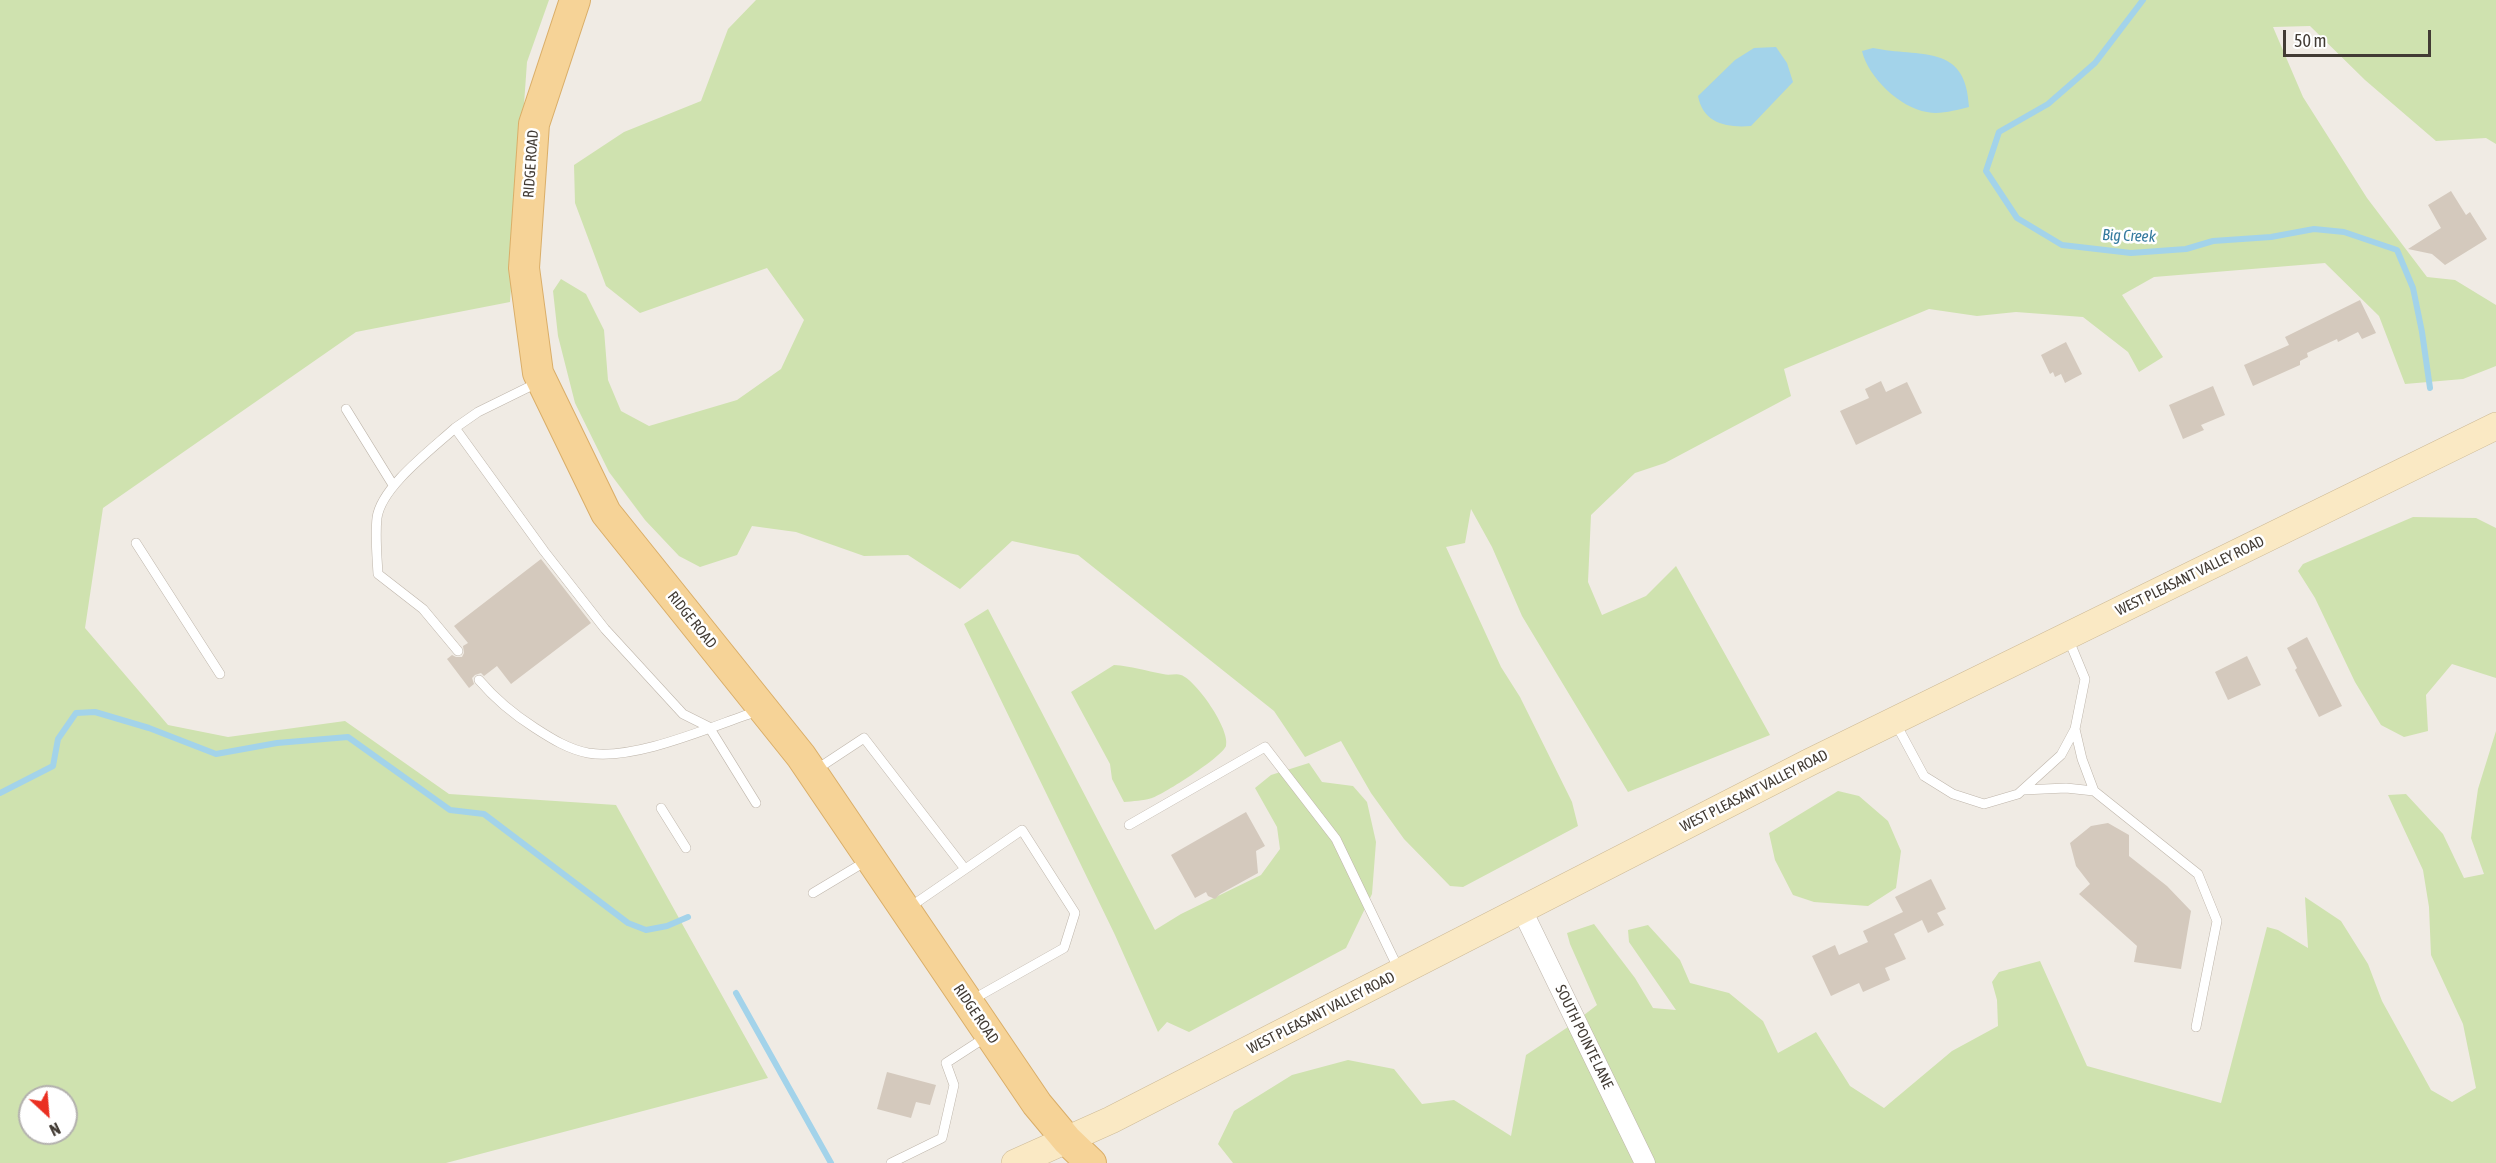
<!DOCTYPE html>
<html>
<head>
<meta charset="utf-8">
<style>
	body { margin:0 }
	#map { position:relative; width:2496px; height:1163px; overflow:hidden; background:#f0ebe4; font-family:"Asap Condensed",sans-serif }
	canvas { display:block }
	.north { position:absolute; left:18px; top:1085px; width:60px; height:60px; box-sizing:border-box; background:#fff; border:2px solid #b3b1ae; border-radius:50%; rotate:154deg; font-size:16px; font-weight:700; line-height:24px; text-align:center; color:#423b34 }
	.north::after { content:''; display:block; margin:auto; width:21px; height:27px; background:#ea2f21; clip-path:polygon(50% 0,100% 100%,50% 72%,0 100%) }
	.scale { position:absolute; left:2283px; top:30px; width:148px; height:27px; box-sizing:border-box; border:3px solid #423b34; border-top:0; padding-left:8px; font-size:18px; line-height:21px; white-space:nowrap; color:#423b34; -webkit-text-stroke:4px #fff; paint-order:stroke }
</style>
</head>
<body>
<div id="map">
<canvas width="2496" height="1163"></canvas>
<div class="north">N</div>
<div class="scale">50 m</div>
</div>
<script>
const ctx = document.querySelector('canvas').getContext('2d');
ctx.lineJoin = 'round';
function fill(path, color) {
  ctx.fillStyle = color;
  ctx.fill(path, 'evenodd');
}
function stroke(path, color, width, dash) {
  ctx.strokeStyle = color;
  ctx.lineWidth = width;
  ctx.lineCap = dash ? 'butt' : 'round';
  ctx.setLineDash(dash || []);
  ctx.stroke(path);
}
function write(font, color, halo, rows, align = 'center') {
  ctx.font = font + ' "Asap Condensed",sans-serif';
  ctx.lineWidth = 5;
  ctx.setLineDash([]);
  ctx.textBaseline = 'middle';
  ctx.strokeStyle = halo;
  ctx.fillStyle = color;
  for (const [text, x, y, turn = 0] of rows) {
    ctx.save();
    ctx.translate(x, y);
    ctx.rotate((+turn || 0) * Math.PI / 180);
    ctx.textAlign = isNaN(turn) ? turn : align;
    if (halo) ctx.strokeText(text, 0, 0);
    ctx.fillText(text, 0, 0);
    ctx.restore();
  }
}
fill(new Path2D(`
	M 0,0 L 549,0 L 527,62 L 510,302 L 356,332 L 103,508 L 85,628 L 168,725 L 228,737 L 345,721 L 449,794 L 616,805 L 768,1078 L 446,1163 L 0,1163 ZM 30,1097 L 66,1097 L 66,1133 L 30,1133 Z
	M 756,0 L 2496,0 L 2496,144 L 2486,138 L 2436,141 L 2365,80 L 2310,26 L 2273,27 L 2303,97 L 2367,198 L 2427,277 L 2455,280 L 2496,305 L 2496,366 L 2463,379 L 2405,384 L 2379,316 L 2325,263 L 2154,277 L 2122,295 L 2163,357 L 2139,372 L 2128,352 L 2083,317 L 2016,312 L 1977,316 L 1929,309 L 1784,369 L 1791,396 L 1665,463 L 1635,473 L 1591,515 L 1588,582 L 1602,615 L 1646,596 L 1676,566 L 1770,735 L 1628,792 L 1522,616 L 1492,547 L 1471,509 L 1465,543 L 1446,547 L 1501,667 L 1520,697 L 1572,802 L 1578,826 L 1463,887 L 1450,886 L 1404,839 L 1371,793 L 1341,741 L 1305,757 L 1274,711 L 1078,555 L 1012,541 L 960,589 L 908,555 L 864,556 L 796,532 L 752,526 L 737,555 L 700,567 L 679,556 L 645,520 L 609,472 L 575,403 L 558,336 L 553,291 L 561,279 L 586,294 L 604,330 L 608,380 L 621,411 L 649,426 L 737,400 L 781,369 L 804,320 L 767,268 L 640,313 L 606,286 L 575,203 L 574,165 L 624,132 L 701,101 L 728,29 Z
	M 2413,517 L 2476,518 L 2496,528 L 2496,678 L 2452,664 L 2426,695 L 2428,731 L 2404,737 L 2381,725 L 2355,682 L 2315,598 L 2298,571 L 2303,564 Z
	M 988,609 L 1155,930 L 1181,914 L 1261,875 L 1280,849 L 1277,827 L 1255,788 L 1271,775 L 1309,763 L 1322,782 L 1353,786 L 1367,802 L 1376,842 L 1372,894 L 1346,948 L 1189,1032 L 1167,1022 L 1158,1032 L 1115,935 L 964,624 Z
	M 1114,665 C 1131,666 1146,671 1163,674 C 1169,676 1176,673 1181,675 C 1196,680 1231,730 1226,746 C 1222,757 1164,794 1152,798 C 1143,801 1133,801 1124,802 L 1112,779 L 1110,764 L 1071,692 Z
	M 2496,731 L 2496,1163 L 1233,1163 L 1218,1144 L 1234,1111 L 1292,1075 L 1348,1060 L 1394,1069 L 1422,1104 L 1454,1100 L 1511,1136 L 1526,1055 L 1571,1025 L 1597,1005 L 1570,944 L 1567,933 L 1594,924 L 1635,978 L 1653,1008 L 1676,1010 L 1629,942 L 1628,930 L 1648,925 L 1680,960 L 1690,983 L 1729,993 L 1763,1021 L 1778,1053 L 1816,1032 L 1850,1086 L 1884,1108 L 1952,1051 L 1998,1026 L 1997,1000 L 1992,982 L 1999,972 L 2040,961 L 2087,1066 L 2221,1103 L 2267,927 L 2278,930 L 2308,948 L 2305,897 L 2341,921 L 2368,964 L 2382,1001 L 2431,1090 L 2452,1102 L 2476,1088 L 2463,1024 L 2431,955 L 2429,907 L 2423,870 L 2388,795 L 2406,794 L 2443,834 L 2464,878 L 2484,874 L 2471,838 L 2478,789 Z
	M 1838,791 L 1859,796 L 1888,821 L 1901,851 L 1896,888 L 1868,906 L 1814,902 L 1793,895 L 1775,860 L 1769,833 Z`), '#cfe2af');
fill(new Path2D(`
	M 1776,47 L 1787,63 L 1793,82 L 1751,126 C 1726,128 1703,123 1698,96 L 1735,60 L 1754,48 Z
	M 1873,48 C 1920,58 1966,42 1969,107 C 1956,110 1940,115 1927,112 C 1900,108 1868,77 1862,51 Z`), '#a3d3ea');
stroke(new Path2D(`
	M 2143,0 L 2095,63 L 2048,104 L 1999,132 L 1986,171 L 2017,218 L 2062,245 L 2131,253 L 2186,249 L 2213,241 L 2271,237 L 2314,229 L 2344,232 L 2397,250 L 2413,288 L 2422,332 L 2430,388
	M 0,793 L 53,766 L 58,739 L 76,713 L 95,712 L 149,728 L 216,754 L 277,743 L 348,737 L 450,810 L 484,814 L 628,923 L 646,930 L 667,926 L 688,917
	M 736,993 L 831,1163`), '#a3d3ea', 6);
fill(new Path2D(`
	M 2451,191 L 2466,215 L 2470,212 L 2487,239 L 2445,265 L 2432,254 L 2408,249 L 2441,228 L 2428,205 Z
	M 2360,300 L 2376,333 L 2362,339 L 2358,332 L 2338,342 L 2337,339 L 2307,353 L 2308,357 L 2300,361 L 2300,365 L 2253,386 L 2244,365 L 2289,345 L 2285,337 Z
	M 2066,342 L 2082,374 L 2065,383 L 2061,374 L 2055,377 L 2053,372 L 2050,374 L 2041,355 Z
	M 1881,381 L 1886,392 L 1907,382 L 1922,413 L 1856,445 L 1840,411 L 1869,398 L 1865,389 Z
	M 2213,386 L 2225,415 L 2201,425 L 2204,430 L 2183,439 L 2169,405 Z
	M 541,559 L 591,623 L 511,684 L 497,666 L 484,676 L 481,673 L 475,675 L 472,678 L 474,684 L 469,688 L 447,659 L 452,655 L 456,657 L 462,657 L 464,653 L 463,646 L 468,643 L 454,626 Z
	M 2307,637 L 2342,706 L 2319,717 L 2295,670 L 2297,668 L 2287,648 Z
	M 2247,656 L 2261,685 L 2228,700 L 2215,672 Z
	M 1246,812 L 1265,846 L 1256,851 L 1258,873 L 1220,894 L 1215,899 L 1208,896 L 1206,892 L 1195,898 L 1171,855 Z
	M 2108,823 L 2129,835 L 2129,856 L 2167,886 L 2191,911 L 2181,969 L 2134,962 L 2137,946 L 2079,894 L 2090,884 L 2076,866 L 2070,843 L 2091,826 Z
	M 1931,879 L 1946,909 L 1937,913 L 1944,925 L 1928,933 L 1922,920 L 1894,934 L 1906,959 L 1885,968 L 1890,980 L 1863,992 L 1859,983 L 1831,996 L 1812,956 L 1835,945 L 1839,955 L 1868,942 L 1863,931 L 1903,912 L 1895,897 Z
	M 887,1072 L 936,1085 L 930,1105 L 916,1102 L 911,1118 L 877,1109 Z`), '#d4c9bd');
const service = new Path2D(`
	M 537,383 L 478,412 L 455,428 L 544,551 L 605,629 L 683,714 L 709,727 L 756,803
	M 346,409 L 393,485
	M 455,428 C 432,449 381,487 377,518 C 375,536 377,556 378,574 L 423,609 L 458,651
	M 136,543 L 220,674
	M 479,680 C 496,700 513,714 535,728 C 552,739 568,749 588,753 C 636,761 712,726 758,711
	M 1896,724 L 1924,776 L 1953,794 L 1984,804 L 2018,794 L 2061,755 L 2075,729 L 2085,679 L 2068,638
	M 2075,729 L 2082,759 L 2094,791
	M 814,771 L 864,738 L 965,869
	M 2023,790 L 2066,788 L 2094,791 L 2198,874 L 2217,921 L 2196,1027
	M 661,808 L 686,848
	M 1129,825 L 1265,747 L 1336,839 L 1399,970
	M 813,893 L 868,860
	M 910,907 L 1022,830 L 1075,913 L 1064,948 L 970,1001
	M 891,1163 L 942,1138 L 954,1085 L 946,1063 L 986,1037`);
const minor = new Path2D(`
	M 1522,910 L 1645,1163`);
const secondary = new Path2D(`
	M 1015,1163 L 1111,1120 L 1810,762 L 2496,426`);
const primary = new Path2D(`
	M 575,0 L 534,124 L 524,268 L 538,373 L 606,513 L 801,756 L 1037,1104 L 1067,1140 L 1091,1163`);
stroke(service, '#beb5aa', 10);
stroke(minor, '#beb5aa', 21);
stroke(secondary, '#cdba96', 28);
stroke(primary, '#daae68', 32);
stroke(service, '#fff', 9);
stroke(minor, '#fff', 20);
stroke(secondary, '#fae9c4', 27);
stroke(primary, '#f6d397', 30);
write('15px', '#423b34', '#fff', [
	["RIDGE ROAD",531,164,-86],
	["WEST PLEASANT VALLEY ROAD",2190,576,-26],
	["RIDGE ROAD",692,620,51],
	["WEST PLEASANT VALLEY ROAD",1754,791,-27],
	["WEST PLEASANT VALLEY ROAD",1321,1013,-27],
	["RIDGE ROAD",976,1014,56],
	["SOUTH POINTE LANE",1584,1037,64]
]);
write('italic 16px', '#347a9e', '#fff', [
	["Big Creek",2129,236,2]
]);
</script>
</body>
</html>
